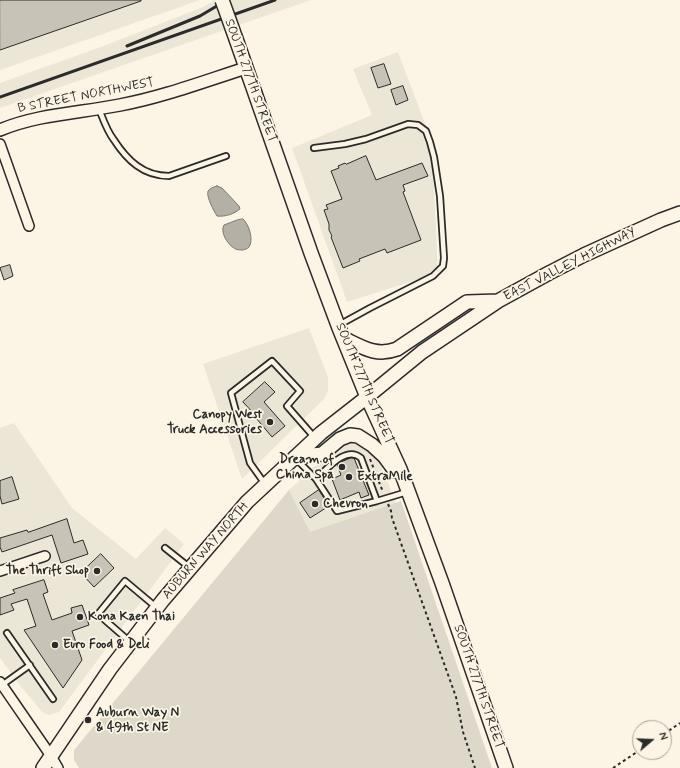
<!DOCTYPE html>
<html>
<head>
<meta charset="utf-8">
<style>
	body { margin:0 }
	#map { position:relative; width:680px; height:768px; overflow:hidden; background:#fcf5e5; font-family:Mynerve,sans-serif }
	canvas { display:block }
	.north { position:absolute; left:632px; top:720px; width:40px; height:40px; box-sizing:border-box; background:#fcf5e5; border:1px solid #a8a49b; border-radius:50%; rotate:71deg; font-size:11px; font-weight:700; line-height:16px; text-align:center; color:#2b2b2b }
	.north::after { content:''; display:block; margin:auto; width:14px; height:18px; background:#2b2b2b; clip-path:polygon(50% 0,100% 100%,50% 72%,0 100%) }
</style>
</head>
<body>
<div id="map">
<canvas width="680" height="768"></canvas>
<div class="north">N</div>
</div>
<script>
const ctx = document.querySelector('canvas').getContext('2d');
ctx.lineJoin = 'round';
function fill(path, color) {
  ctx.fillStyle = color;
  ctx.fill(path, 'evenodd');
}
function stroke(path, color, width, dash) {
  ctx.strokeStyle = color;
  ctx.lineWidth = width;
  ctx.lineCap = dash ? 'butt' : 'round';
  ctx.setLineDash(dash || []);
  ctx.stroke(path);
}
function write(font, color, halo, rows, align = 'center') {
  ctx.font = font + ' Mynerve,sans-serif';
  ctx.lineWidth = 3.5;
  ctx.setLineDash([]);
  ctx.textBaseline = 'middle';
  ctx.strokeStyle = halo;
  ctx.fillStyle = color;
  for (const [text, x, y, turn = 0] of rows) {
    ctx.save();
    ctx.translate(x, y);
    ctx.rotate((+turn || 0) * Math.PI / 180);
    ctx.textAlign = isNaN(turn) ? turn : align;
    if (halo) ctx.strokeText(text, 0, 0);
    ctx.fillText(text, 0, 0);
    ctx.restore();
  }
}
fill(new Path2D(`
	M 0,0 L 200,0 L 0,70 Z
	M 215,0 L 311,0 L 0,108 L 0,83 L 101,47 L 203,7 Z
	M 398,52 L 432,142 L 438,273 L 347,302 L 292,148 L 372,115 L 353,69 Z
	M 309,328 L 328,377 L 328,390 L 325,398 L 242,479 L 203,364 Z
	M 14,423 L 72,508 L 136,559 L 165,528 L 184,544 L 59,712 L 49,715 L 42,712 L 19,684 L 0,658 L 0,428 Z
	M 355,444 L 363,445 L 378,459 L 396,503 L 310,533 L 289,490 L 333,450 L 343,445 Z`), '#ece6d7');
fill(new Path2D(`
	M 289,490 L 310,532 L 401,501 L 492,768 L 79,768 L 74,760 L 74,750 Z`), '#ded8ca');
const water = new Path2D(`
	M 217,186 L 222,188 L 239,206 L 240,209 C 234,214 225,217 217,216 C 214,211 206,197 208,191 C 210,188 214,187 217,186 Z
	M 243,219 C 249,224 254,240 249,247 C 247,249 246,249 243,250 C 240,250 236,250 234,248 C 227,244 220,232 224,225 L 237,220 Z`);
fill(water, '#b4b0a5');
stroke(water, '#7d7b74', 1);
const building = new Path2D(`
	M 0,0 L 141,0 L 141,1 L 0,50 Z
	M 384,64 L 391,84 L 378,88 L 371,68 Z
	M 403,86 L 408,100 L 396,105 L 391,90 Z
	M 366,156 L 376,180 L 422,163 L 428,176 L 403,185 L 405,191 L 403,192 L 421,240 L 387,253 L 385,249 L 359,259 L 360,261 L 343,268 L 331,237 L 332,236 L 329,230 L 329,224 L 324,210 L 328,209 L 326,205 L 342,199 L 331,171 L 339,168 L 338,166 L 345,163 L 346,164 Z
	M 10,265 L 13,276 L 4,280 L 0,268 Z
	M 265,382 L 275,392 L 264,402 L 285,426 L 272,437 L 256,418 L 257,417 L 243,402 Z
	M 351,458 L 354,458 L 369,495 L 361,498 L 359,492 L 340,500 L 332,479 L 341,475 L 337,464 Z
	M 12,477 L 19,499 L 2,504 L 0,496 L 0,481 Z
	M 319,490 L 329,506 L 310,518 L 300,503 Z
	M 67,519 L 74,543 L 83,540 L 88,554 L 61,563 L 52,535 L 2,552 L 0,547 L 0,538 L 27,530 L 28,532 Z
	M 101,554 L 114,568 L 94,587 L 81,573 Z
	M 44,580 L 48,592 L 43,594 L 52,620 L 72,613 L 71,608 L 82,605 L 89,625 L 72,631 L 82,660 L 63,688 L 24,630 L 36,626 L 27,599 L 11,604 L 14,610 L 0,615 L 0,598 L 15,593 L 13,590 Z`);
fill(building, '#c8c3b7');
stroke(building, '#2b2b2b', 1);
const service = new Path2D(`
	M 99,109 C 103,119 107,131 114,140 C 127,160 143,176 169,176 L 226,156
	M 314,148 L 345,144 L 366,139 L 408,124 L 418,125 L 426,131 L 430,142 L 434,157 L 440,196 L 444,258 L 443,266 L 433,276 L 370,308 L 339,325
	M 297,460 L 316,479 L 337,511 L 377,501 L 407,492
	M 316,479 C 327,469 346,445 361,458 L 377,501
	M 265,484 L 250,463 L 231,393 L 272,361 L 300,391 L 287,406 L 315,438
	M 165,548 L 189,567
	M 7,633 L 53,699
	M 129,641 L 98,614 L 125,581 L 156,607
	M 2,685 L 30,665`);
const minor = new Path2D(`
	M 0,144 L 29,226
	M 0,571 L 45,556
	M 0,682 L 51,756 L 58,768`);
const tertiary = new Path2D(`
	M 0,130 C 38,114 80,113 120,105 C 163,97 205,81 246,68`);
const secondary = new Path2D(`
	M 236,39 L 311,253 L 339,328 L 367,397 L 400,469 L 442,583 L 506,768
	M 343,338 C 362,347 376,357 397,349 L 467,302 L 498,301
	M 295,457 L 322,454 L 340,439 L 350,435 L 358,436 L 372,445 L 384,456 L 395,471
	M 43,768 L 110,669 L 163,600 L 247,502 L 321,433 L 367,397 L 422,352 L 498,301 L 549,273 L 584,255 L 661,220 L 680,213`);
stroke(service, '#2b2b2b', 8);
stroke(minor, '#2b2b2b', 12);
stroke(tertiary, '#2b2b2b', 14);
stroke(secondary, '#2b2b2b', 16);
stroke(new Path2D(`
	M 370,459 L 383,492
	M 388,504 L 391,511 L 392,518 L 456,697 L 463,732 L 475,768
	M 664,734 L 680,723
	M 613,768 L 640,750`), '#2b2b2b', 2, [3, 3]);
stroke(service, '#fcf5e5', 4.5);
stroke(minor, '#fcf5e5', 9);
stroke(tertiary, '#fcf5e5', 11);
stroke(secondary, '#fcf5e5', 13);
stroke(new Path2D(`
	M 127,46 L 200,16 L 227,0
	M 0,97 L 275,0`), '#2b2b2b', 3);
const secondaryBridge = new Path2D(`
	M 222,0 L 236,39`);
stroke(secondaryBridge, '#2b2b2b', 16, []);
stroke(secondaryBridge, '#fcf5e5', 13);
for (const [x, y, r, color] of [
	[270,422,4,"#2b2b2b"],
	[342,467,4,"#2b2b2b"],
	[349,477,4,"#2b2b2b"],
	[315,504,4,"#2b2b2b"],
	[97,571,4,"#2b2b2b"],
	[80,617,4,"#2b2b2b"],
	[55,645,4,"#2b2b2b"],
	[88,720,4,"#2b2b2b"]
]) {
  const dot = new Path2D();
  dot.arc(x, y, r, 0, 2 * Math.PI);
  ctx.fillStyle = color;
  ctx.fill(dot);
  stroke(dot, '#fcf5e5', 1.5);
}
write('13px', '#2b2b2b', '#fcf5e5', [
	["SOUTH 277TH STREET",250,81,70],
	["B STREET NORTHWEST",86,96,-11],
	["EAST VALLEY HIGHWAY",570,265,-27],
	["SOUTH 277TH STREET",364,384,67],
	["AUBURN WAY NORTH",206,551,-49],
	["SOUTH 277TH STREET",478,687,71]
]);
write('bold 13px', '#2b2b2b', '#fcf5e5', [
	["Canopy West",262,415,"right"],
	["Truck Accessories",262,430,"right"],
	["Dream of",334,460,"right"],
	["China Spa",334,475,"right"],
	["ExtraMile",357,477],
	["Chevron",323,504],
	["The Thrift Shop",89,571,"right"],
	["Kona Kaen Thai",88,617],
	["Euro Food & Deli",63,645],
	["Auburn Way N",96,713],
	["& 49th St NE",96,728]
], 'left');
</script>
</body>
</html>
